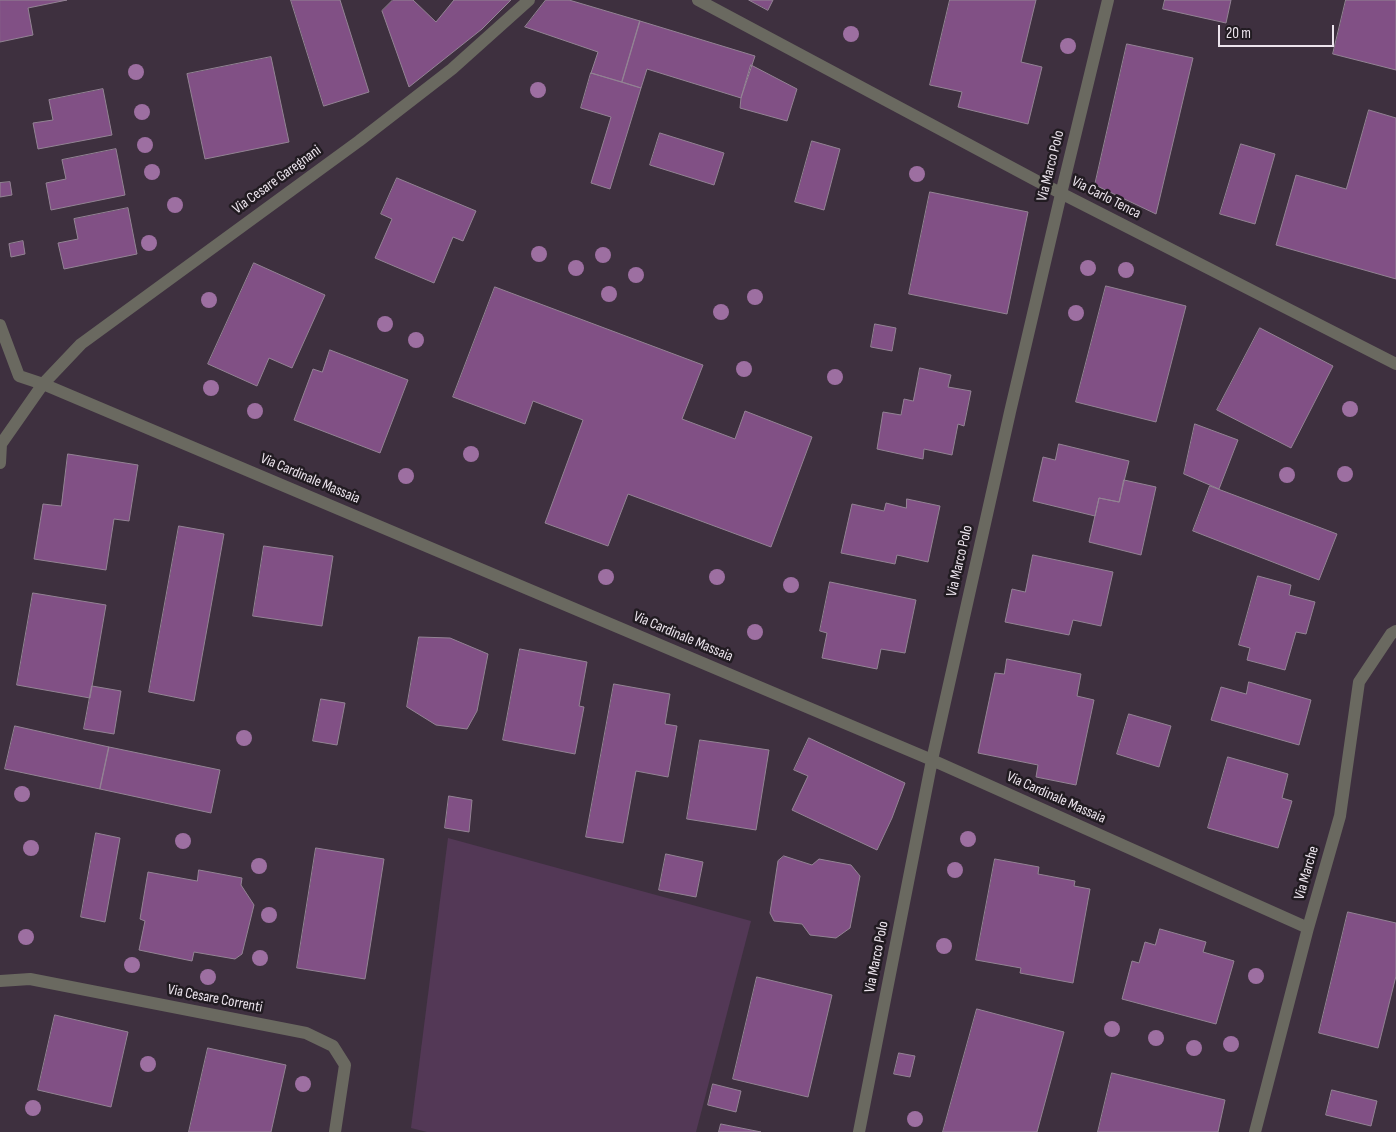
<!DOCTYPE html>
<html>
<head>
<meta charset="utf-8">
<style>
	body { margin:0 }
	#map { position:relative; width:1396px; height:1132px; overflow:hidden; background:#3e303f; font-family:"Sofia Sans Condensed",sans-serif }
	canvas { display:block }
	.scale { position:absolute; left:1218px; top:25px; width:116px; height:22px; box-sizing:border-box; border:2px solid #ece4ed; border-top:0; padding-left:6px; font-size:15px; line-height:18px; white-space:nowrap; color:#ece4ed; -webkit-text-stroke:4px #211b21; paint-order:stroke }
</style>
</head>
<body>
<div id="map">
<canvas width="1396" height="1132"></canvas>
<div class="scale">20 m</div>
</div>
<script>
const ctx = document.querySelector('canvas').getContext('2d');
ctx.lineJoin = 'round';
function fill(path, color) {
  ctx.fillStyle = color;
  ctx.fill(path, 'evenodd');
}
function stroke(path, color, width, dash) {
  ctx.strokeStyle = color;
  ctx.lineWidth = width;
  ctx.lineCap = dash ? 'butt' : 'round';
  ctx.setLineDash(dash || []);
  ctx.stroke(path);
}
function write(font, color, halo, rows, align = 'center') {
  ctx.font = font + ' "Sofia Sans Condensed",sans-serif';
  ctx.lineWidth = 5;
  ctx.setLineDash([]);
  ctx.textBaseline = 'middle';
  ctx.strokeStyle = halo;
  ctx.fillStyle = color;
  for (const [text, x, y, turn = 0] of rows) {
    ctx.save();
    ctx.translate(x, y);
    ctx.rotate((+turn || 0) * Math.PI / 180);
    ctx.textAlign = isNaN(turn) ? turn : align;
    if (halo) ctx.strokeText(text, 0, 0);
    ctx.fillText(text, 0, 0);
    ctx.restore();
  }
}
fill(new Path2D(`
	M 448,838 L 751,921 L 696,1132 L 427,1132 L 411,1128 Z`), '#533856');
const building = new Path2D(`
	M 0,0 L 67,0 L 28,8 L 33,35 L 0,42 Z
	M 291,0 L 340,0 L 369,92 L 324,106 Z
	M 393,0 L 413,0 L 436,22 L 454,0 L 511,0 L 482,29 L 409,87 L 382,11 Z
	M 546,0 L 569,0 L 640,21 L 622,82 L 591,73 L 598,52 L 525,27 Z
	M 749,0 L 773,0 L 768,10 Z
	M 950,0 L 1036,0 L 1021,62 L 1042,67 L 1028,124 L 958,107 L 962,92 L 930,85 Z
	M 1165,0 L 1231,0 L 1226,23 L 1163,9 Z
	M 1346,0 L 1396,0 L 1396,70 L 1333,54 Z
	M 640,21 L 755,56 L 741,98 L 647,69 L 641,88 L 622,82 Z
	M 1127,44 L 1193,58 L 1156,214 L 1095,185 Z
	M 271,57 L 289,142 L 205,159 L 187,74 Z
	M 751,65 L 797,89 L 787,121 L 740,108 L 741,98 Z
	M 591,73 L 641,88 L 610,189 L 591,183 L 611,117 L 581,108 Z
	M 103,89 L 112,135 L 38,149 L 33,123 L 53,120 L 49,100 Z
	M 1369,110 L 1396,118 L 1396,279 L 1276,245 L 1296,175 L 1346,189 Z
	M 660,133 L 724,153 L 714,185 L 650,165 Z
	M 812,141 L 840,149 L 824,210 L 795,202 Z
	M 1241,144 L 1275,154 L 1255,224 L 1220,214 Z
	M 116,149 L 125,195 L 51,210 L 46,183 L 66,179 L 62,160 Z
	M 397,178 L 476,211 L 463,241 L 453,237 L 434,283 L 375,258 L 392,219 L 381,214 Z
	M 10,182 L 12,195 L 0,197 L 0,183 Z
	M 930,192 L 1028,212 L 1007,314 L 909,294 Z
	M 128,208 L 137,254 L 64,269 L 58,243 L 78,239 L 74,219 Z
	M 23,241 L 25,254 L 11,257 L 9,244 Z
	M 254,263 L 325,295 L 292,368 L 269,358 L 257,386 L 208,364 Z
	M 1106,286 L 1186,306 L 1156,422 L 1076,402 Z
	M 495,287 L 703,365 L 682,419 L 735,439 L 745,411 L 812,437 L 771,547 L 628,494 L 608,546 L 545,523 L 583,420 L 533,401 L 525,424 L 453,397 Z
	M 875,324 L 896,328 L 892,351 L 871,347 Z
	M 1260,328 L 1333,366 L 1291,448 L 1217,410 Z
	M 330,350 L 408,380 L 380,453 L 294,420 L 313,369 L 322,372 Z
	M 920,368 L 951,375 L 948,387 L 971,391 L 964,426 L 958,424 L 952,455 L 924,449 L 923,459 L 877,449 L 883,412 L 901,415 L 904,399 L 913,401 Z
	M 1195,424 L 1238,440 L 1219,489 L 1184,474 Z
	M 1059,444 L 1129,461 L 1119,502 L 1099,498 L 1095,516 L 1033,501 L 1043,457 L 1055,460 Z
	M 68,454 L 138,465 L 129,521 L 114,519 L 106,570 L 34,559 L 43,504 L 61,506 Z
	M 1124,480 L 1156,487 L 1141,555 L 1089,542 L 1099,498 L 1119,502 Z
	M 1210,486 L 1337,534 L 1319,580 L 1193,531 Z
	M 907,499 L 940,506 L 928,562 L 897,555 L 895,564 L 841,553 L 852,504 L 884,511 L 886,503 L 906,508 Z
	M 179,526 L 224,534 L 194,701 L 149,692 Z
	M 264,546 L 333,556 L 322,626 L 253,616 Z
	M 1033,555 L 1113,572 L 1101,626 L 1073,620 L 1069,635 L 1005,622 L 1012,589 L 1025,592 Z
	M 1258,576 L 1291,585 L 1289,595 L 1315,602 L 1306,634 L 1296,632 L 1285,670 L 1247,660 L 1250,648 L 1239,645 Z
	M 830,582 L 916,600 L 905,653 L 881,649 L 877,669 L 822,658 L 827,633 L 820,631 Z
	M 33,593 L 106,605 L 90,698 L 17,685 Z
	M 419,637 L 450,638 L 488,654 L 477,711 L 467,729 L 436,725 L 407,707 Z
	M 520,649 L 587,662 L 579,706 L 584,707 L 575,754 L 503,740 Z
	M 1007,659 L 1081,674 L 1077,696 L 1094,700 L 1076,785 L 1036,777 L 1038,765 L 978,753 L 995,673 L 1004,674 Z
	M 1249,682 L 1311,700 L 1299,745 L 1211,720 L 1221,687 L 1246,694 Z
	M 614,684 L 670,694 L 665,724 L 677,726 L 668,777 L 636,771 L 623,843 L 586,837 Z
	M 92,686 L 121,691 L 114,734 L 84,729 Z
	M 321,699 L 345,703 L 337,745 L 313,741 Z
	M 1129,714 L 1171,726 L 1159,767 L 1117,754 Z
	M 15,726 L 109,747 L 100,789 L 5,769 Z
	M 809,738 L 905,783 L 892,818 L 877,850 L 792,810 L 808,776 L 794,770 Z
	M 700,740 L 769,750 L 756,830 L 687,819 Z
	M 109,747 L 220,770 L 211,813 L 100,789 Z
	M 1228,757 L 1288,774 L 1282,798 L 1292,801 L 1278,848 L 1208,828 Z
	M 449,796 L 472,800 L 469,832 L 445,828 Z
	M 96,833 L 120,838 L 105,922 L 81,917 Z
	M 316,848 L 384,859 L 365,979 L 297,968 Z
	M 666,854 L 703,862 L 696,897 L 659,890 Z
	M 784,856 L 812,865 L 819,859 L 851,865 L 860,876 L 850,928 L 836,938 L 810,935 L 802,924 L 774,921 L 770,913 L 778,861 Z
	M 995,859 L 1039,867 L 1038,874 L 1075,881 L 1074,886 L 1090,889 L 1073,983 L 1020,973 L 1021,968 L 976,960 Z
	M 199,870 L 242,878 L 241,885 L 254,905 L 242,954 L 235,959 L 194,952 L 192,961 L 139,950 L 145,921 L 140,919 L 148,872 L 197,881 Z
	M 1348,912 L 1396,923 L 1396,976 L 1378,1048 L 1319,1033 Z
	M 1160,929 L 1206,942 L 1203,952 L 1234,961 L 1216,1024 L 1122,999 L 1132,961 L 1139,963 L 1145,942 L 1155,945 Z
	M 757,977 L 832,995 L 808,1097 L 733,1079 Z
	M 977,1009 L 1064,1032 L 1037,1132 L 943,1132 Z
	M 55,1015 L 128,1032 L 111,1107 L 38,1090 Z
	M 208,1048 L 286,1065 L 271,1132 L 189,1132 Z
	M 899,1053 L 915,1056 L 910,1077 L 894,1074 Z
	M 1112,1073 L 1225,1100 L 1218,1132 L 1098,1132 Z
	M 713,1084 L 741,1091 L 736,1112 L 708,1105 Z
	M 1332,1090 L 1377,1101 L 1371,1126 L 1326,1115 Z
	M 721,1124 L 761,1132 L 719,1132 Z`);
fill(building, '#815085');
stroke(building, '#938394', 1);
stroke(new Path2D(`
	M 698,0 L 1037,181 L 1396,364
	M 0,325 L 19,376 L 43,384 L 932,760 L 1308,928
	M 0,463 L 1,444 L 43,384 L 81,344 L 359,141 L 452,69 L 529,0
	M 0,981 L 30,979 L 306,1033 L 333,1046 L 345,1065 L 335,1132
	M 859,1132 L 932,760 L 1010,412 L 1061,194 L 1108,0
	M 1255,1132 L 1308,928 L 1340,816 L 1359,682 L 1391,634 L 1396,631`), '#6a6960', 12);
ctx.fillStyle = '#9d6fa1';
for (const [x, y] of [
	[851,34],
	[1068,46],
	[136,72],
	[538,90],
	[142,112],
	[145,145],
	[152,172],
	[917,174],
	[175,205],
	[149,243],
	[539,254],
	[603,255],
	[576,268],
	[1088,268],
	[1126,270],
	[636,275],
	[609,294],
	[755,297],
	[209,300],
	[721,312],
	[1076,313],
	[385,324],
	[416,340],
	[744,369],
	[835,377],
	[211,388],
	[1350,409],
	[255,411],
	[471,454],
	[1345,474],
	[1287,475],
	[406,476],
	[606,577],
	[717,577],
	[791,585],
	[755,632],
	[244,738],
	[22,794],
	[968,839],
	[183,841],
	[31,848],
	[259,866],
	[955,870],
	[269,915],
	[26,937],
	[944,946],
	[260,958],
	[132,965],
	[1256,976],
	[208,977],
	[1112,1029],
	[1156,1038],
	[1231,1044],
	[1194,1048],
	[148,1064],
	[303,1084],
	[33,1108],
	[915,1119]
]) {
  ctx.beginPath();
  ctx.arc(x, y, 8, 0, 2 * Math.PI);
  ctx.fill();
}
write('15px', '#ece4ed', '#211b21', [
	["Via Marco Polo",1051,166,-76],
	["Via Cesare Garegnani",277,180,-36],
	["Via Carlo Tenca",1106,198,27],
	["Via Cardinale Massaia",310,479,23],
	["Via Marco Polo",960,561,-77],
	["Via Cardinale Massaia",683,637,23],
	["Via Cardinale Massaia",1056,798,24],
	["Via Marche",1307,873,-74],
	["Via Marco Polo",877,957,-79],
	["Via Cesare Correnti",215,999,11]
]);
</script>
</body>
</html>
